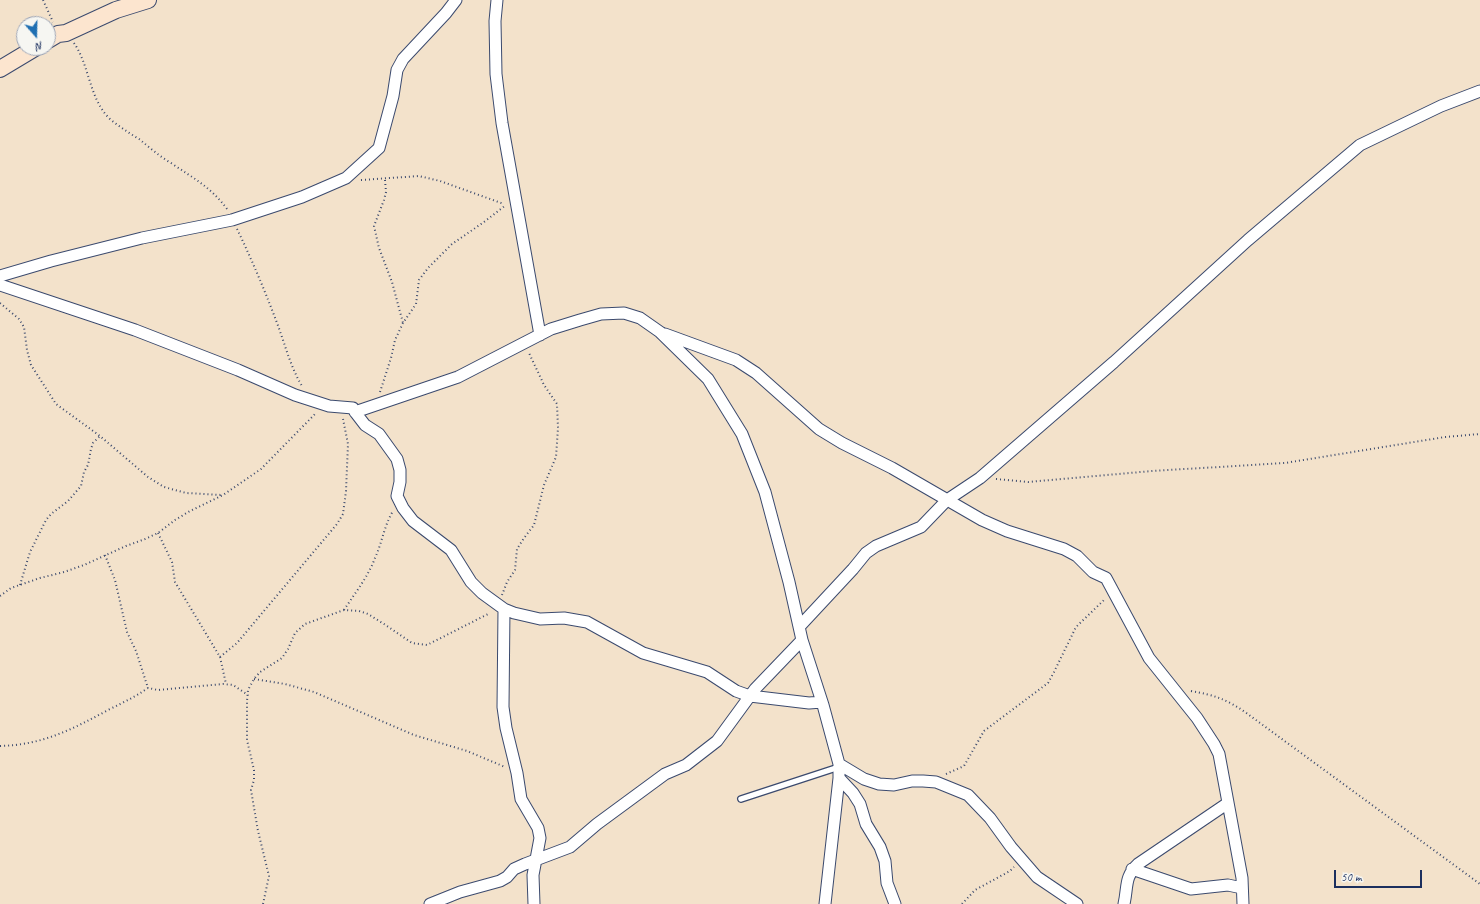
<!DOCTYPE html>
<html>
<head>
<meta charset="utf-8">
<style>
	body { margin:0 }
	#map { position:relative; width:1480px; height:904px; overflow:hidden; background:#f3e2cb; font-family:Caveat,sans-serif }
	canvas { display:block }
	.north { position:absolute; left:16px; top:16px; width:40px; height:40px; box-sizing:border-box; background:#f6f6f2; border:1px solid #9ea6b7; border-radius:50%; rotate:160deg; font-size:11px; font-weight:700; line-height:16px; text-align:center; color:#1b2f5e }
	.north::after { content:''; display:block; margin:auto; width:14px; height:18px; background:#1f6fb2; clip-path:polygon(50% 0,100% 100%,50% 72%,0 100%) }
	.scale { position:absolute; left:1334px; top:870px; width:88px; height:18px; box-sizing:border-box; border:2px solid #1b2f5e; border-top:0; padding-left:5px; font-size:12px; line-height:14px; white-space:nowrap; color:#1b2f5e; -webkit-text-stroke:3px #f6f6f2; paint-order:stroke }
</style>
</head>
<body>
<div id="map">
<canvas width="1480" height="904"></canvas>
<div class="north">N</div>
<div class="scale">50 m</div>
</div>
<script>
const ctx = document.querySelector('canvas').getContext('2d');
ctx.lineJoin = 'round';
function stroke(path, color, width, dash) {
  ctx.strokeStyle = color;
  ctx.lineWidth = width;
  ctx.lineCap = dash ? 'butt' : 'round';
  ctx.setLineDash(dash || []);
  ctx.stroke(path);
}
const lane = new Path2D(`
	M 741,799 L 839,767`);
const street = new Path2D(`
	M 497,0 L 495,21 L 496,74 L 502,123 L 540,335
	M 0,276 L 51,261 L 142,238 L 232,220 L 302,197 L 346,178 L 379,148 L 393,96 L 397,70 L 403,59 L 446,13 L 456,0
	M 0,285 L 135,330 L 238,370 L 295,395 L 329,406 L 353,408 L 355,412 L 458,377 L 551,329 L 580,320 L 601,314 L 624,313 L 640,318 L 660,332 L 708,379 L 742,434 L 765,492 L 789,582 L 802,640 L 823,705 L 839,764 L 839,778 L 825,904
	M 665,334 L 736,360 L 756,373 L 819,429 L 842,443 L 892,468 L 982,520 L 1007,531 L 1064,549 L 1077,556 L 1093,572 L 1106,578 L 1149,658 L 1197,718 L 1214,744 L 1219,754 L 1242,878 L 1243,904
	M 355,412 L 365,425 L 379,434 L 397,459 L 400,470 L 400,482 L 397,496 L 403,508 L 413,521 L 451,550 L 471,582 L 482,593 L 504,609 L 514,613 L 540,619 L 564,618 L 587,622 L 643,653 L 707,672 L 736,691 L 750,696 L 809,703 L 822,702
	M 504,609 L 503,707 L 506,728 L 517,773 L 521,799 L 538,828 L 540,838 L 533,875 L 534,904
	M 799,627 L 853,569 L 866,553 L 876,546 L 921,527 L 947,500 L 980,478 L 1114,362 L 1248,240 L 1360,145 L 1441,106 L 1480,91
	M 839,764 L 864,779 L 879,784 L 894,785 L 912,781 L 923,781 L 936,782 L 968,795 L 990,818 L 1011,847 L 1037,877 L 1077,904
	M 839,778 L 853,793 L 860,804 L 866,824 L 880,847 L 885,861 L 887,883 L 895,904
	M 1132,869 L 1191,889 L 1228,885 L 1242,888
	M 430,904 L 460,892 L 500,881 L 507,877 L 514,869 L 525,864 L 570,847 L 597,824 L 665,774 L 686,765 L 717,741 L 755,689 L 802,640
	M 1124,904 C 1128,887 1124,877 1138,864 L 1228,803`);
const secondary = new Path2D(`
	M 48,40 L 58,34 L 66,33 L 116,10 L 148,0
	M 0,69 L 35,48`);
stroke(lane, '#3b4a6e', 8);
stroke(street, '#3b4a6e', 13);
stroke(secondary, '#3b4a6e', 18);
stroke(new Path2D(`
	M 43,0 L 53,22
	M 74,43 C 90,66 89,100 111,120 C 120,127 129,133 139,139 C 149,147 159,156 171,163 C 193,178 211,187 227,209
	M 361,180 L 419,176 L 440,181 L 504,204
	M 385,180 L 386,192 L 384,200 L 374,226 L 379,248 L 392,282 L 403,323
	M 237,229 C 252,260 265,291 277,323 C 285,344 290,366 302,386
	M 0,303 L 19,319 L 24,327 L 27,350 L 31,365 L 56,404 L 100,436 L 148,477 L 164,487 L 186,493 L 222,495
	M 380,392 L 391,358 L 395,340 L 403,323 L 416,304 L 419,280 L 428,268 L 452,244 L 484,222 L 506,205
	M 996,479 L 1028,482 L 1152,471 L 1285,463 L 1445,437 L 1480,434
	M 158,533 L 172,562 L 175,582 L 220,657 L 226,684
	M 105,555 L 115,580 L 127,632 L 136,651 L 148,688
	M 20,585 L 30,552 L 46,520 L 51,514 L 68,501 L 81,486 L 84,472 L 88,465 L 91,449 L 93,443 L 100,436
	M 502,595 L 507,582 L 515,570 L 517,549 L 524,538 L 534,525 L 544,485 L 556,457 L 558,428 L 557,404 L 544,385 L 529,353
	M 0,596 L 11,588 L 40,578 L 64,572 L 84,565 L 126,546 L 145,539 L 158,533 L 175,520 L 190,511 L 223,495 L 261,469 L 316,413
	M 344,610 C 355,593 368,577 375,558 C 382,543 384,526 393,511
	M 220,657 L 237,643 L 337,524 L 343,514 L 346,491 L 348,444 L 343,419
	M 254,679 L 285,684 L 314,692 L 414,735 L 467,751 L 505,767
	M 1191,691 C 1214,695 1226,699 1245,712 L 1480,884
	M 0,746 C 43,745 73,729 110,709 C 124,702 135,697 148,688 L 158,690 L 223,684 L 233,685 L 248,695
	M 946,774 L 964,766 L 984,731 L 1048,683 L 1054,672 L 1076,627 L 1105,599
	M 263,904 L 269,876 L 258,831 L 251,790 L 254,780 L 254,770 L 247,740 L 247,701 L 248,690 L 254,679 L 260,672 L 282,658 L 288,649 L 295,633 L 305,624 L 344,610 L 359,611 L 368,614 L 384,624 L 412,643 L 427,645 L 490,613
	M 962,904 L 975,890 L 1010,871 L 1014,867`), '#3b4a6e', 2, [1, 3]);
stroke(lane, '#fff', 5.5);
stroke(street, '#fff', 11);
stroke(secondary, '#fce5cf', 16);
</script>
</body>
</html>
